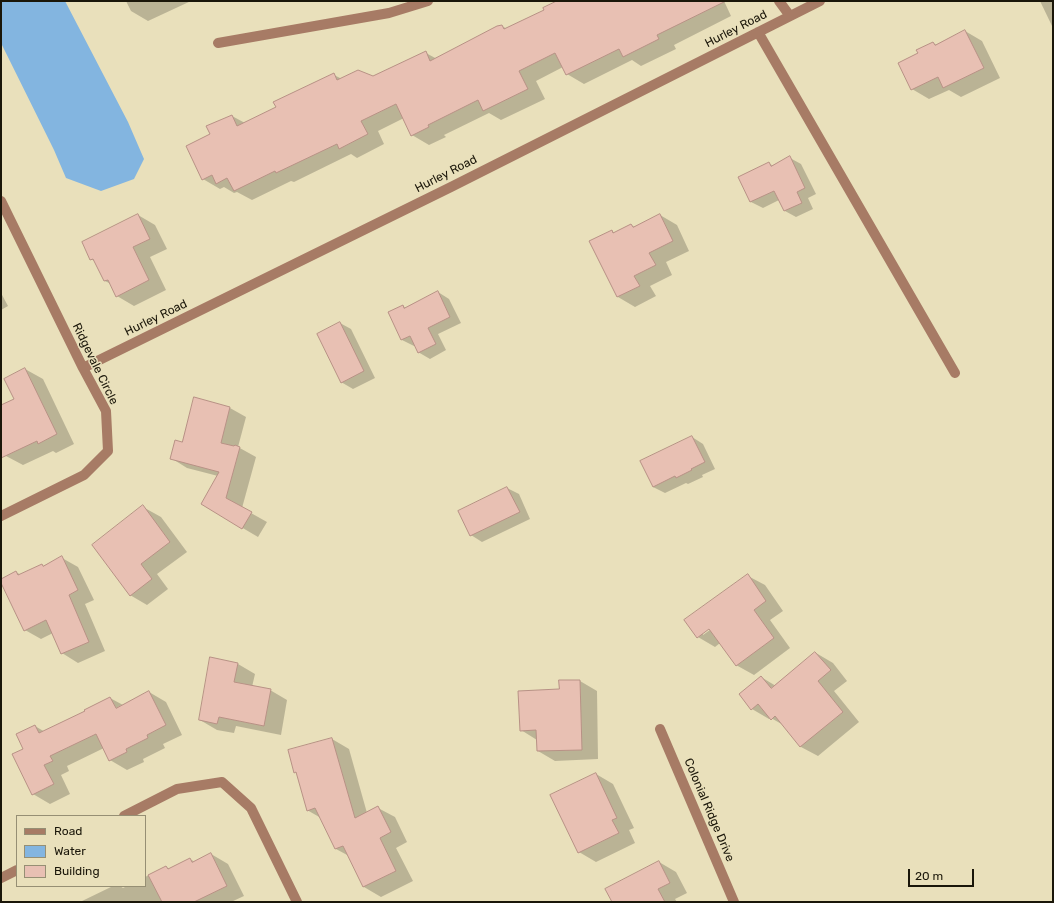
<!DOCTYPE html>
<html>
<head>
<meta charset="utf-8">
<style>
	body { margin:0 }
	#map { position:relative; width:1054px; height:903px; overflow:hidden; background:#e9e0bb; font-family:Rubik,sans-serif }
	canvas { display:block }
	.frame { position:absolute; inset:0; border:2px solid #1a1609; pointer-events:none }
	.legend { position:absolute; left:16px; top:815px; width:130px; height:72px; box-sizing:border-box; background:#e9e0bb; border:1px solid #968f74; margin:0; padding:5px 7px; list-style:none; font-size:12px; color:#1a1609 }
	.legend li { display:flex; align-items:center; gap:8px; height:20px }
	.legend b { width:20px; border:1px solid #968f74 }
	.scale { position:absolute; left:908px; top:869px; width:66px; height:18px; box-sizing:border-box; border:2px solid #1a1609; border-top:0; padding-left:5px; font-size:12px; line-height:14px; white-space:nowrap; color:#1a1609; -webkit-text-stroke:3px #e9e0bb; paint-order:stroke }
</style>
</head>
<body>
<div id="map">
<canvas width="1054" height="903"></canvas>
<div class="frame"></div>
<ul class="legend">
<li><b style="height:5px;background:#a77b65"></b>Road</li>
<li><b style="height:11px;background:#83b5e0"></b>Water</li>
<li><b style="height:11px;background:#e8c0b3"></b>Building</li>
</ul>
<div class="scale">20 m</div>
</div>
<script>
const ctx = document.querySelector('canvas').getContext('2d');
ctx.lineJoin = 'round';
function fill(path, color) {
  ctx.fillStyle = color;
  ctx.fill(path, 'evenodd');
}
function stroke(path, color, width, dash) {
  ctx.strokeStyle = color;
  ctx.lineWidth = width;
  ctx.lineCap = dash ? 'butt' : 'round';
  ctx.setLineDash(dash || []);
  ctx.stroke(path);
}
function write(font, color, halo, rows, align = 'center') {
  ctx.font = font + ' Rubik,sans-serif';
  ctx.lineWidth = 3;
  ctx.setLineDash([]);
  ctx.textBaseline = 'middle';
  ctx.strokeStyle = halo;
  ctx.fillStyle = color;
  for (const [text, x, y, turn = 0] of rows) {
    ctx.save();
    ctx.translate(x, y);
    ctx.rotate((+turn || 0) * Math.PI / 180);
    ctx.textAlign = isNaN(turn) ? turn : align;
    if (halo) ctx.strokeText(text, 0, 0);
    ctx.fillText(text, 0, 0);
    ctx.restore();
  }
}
fill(new Path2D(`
	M 1,1 L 65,1 L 128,122 L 144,159 L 134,179 L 101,191 L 66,178 L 54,150 L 1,43 Z`), '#83b5e0');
fill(new Path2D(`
	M 126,1 L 191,1 L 148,21 L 131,11 Z
	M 560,1 L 724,1 L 731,16 L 674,45 L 676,49 L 641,66 L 632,60 L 584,84 L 567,74 L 563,67 L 536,81 L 545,99 L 501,120 L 489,113 L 444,135 L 446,137 L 429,145 L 412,135 L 404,118 L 378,131 L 384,144 L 357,158 L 351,154 L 294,182 L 291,181 L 252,200 L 237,192 L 234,193 L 224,187 L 220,189 L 203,179 L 212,135 L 232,116 L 245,123 L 277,108 L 334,75 L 342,79 L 373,77 L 426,53 L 437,59 L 502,26 L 507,29 L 545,10 Z
	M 1040,1 L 1053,1 L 1053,28 Z
	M 965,31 L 982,41 L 1000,78 L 961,97 L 949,90 L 929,99 L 912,89 L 933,43 L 937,45 Z
	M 790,158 L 801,164 L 816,194 L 808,198 L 813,209 L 796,217 L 785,211 L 779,200 L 763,208 L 751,202 L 740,178 L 769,163 L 773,166 Z
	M 138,215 L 155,225 L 167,249 L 150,257 L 166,290 L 134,306 L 117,296 L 111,284 L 105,281 L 96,262 L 91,259 Z
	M 660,215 L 677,225 L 689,251 L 666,262 L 672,275 L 650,286 L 656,296 L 635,307 L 618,297 L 591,241 L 612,231 L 615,233 L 631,225 L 635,227 Z
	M 438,292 L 449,299 L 461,323 L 438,334 L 446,350 L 430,359 L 418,352 L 415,346 L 414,346 L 402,340 L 389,313 L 403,306 L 406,308 Z
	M 1,293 L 8,306 L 1,310 Z
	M 340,323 L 351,329 L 375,378 L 353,389 L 341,382 Z
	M 25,369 L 43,379 L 74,444 L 56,453 L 53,451 L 23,465 L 6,456 L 1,446 L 1,406 L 15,399 Z
	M 195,399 L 230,408 L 246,417 L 238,447 L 256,457 L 242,508 L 267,522 L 258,537 L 202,504 L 218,476 L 187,468 L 171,458 L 183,443 Z
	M 692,437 L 703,444 L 715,469 L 702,475 L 703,477 L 688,484 L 686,483 L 665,493 L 653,487 Z
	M 507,488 L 519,494 L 530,519 L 482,542 L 471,535 Z
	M 143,507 L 161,517 L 187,552 L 157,574 L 168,589 L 147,605 L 130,595 Z
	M 62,558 L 78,567 L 94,600 L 85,604 L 105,651 L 78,663 L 62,653 L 53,633 L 41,639 L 25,630 L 1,581 L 1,580 L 16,572 L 21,575 L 42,565 L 44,566 Z
	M 748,576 L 765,585 L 783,611 L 770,620 L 790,648 L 754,675 L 736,665 L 720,643 L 715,647 L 698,637 ZM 712,626 L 714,627 L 703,635 L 703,632 Z
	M 816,653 L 833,663 L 847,681 L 834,691 L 859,722 L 818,756 L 801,747 L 785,726 L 771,718 L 769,719 L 752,709 L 761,677 L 776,686 Z
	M 238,664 L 255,674 L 252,687 L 270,690 L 287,700 L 281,735 L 236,726 L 234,733 L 217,730 L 200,720 Z
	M 580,681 L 597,691 L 598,759 L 555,761 L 538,751 L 537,740 L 521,730 L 560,690 Z
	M 149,692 L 166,702 L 182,735 L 163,744 L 165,748 L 143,759 L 144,762 L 127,770 L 110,760 L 104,748 L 67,766 L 69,771 L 61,775 L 70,794 L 50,804 L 33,794 L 25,749 L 35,726 L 45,732 L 86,711 L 110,698 L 123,705 Z
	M 332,739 L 349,749 L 367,813 L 378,808 L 395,817 L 407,842 L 396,848 L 413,881 L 381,897 L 364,887 L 349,856 L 336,849 L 321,818 L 307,810 L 297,773 L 295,772 Z
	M 596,774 L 613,784 L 634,828 L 629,830 L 635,843 L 596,862 L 579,852 Z
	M 211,854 L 228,864 L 244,896 L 231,902 L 80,902 L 113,886 L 120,886 L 123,888 L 127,886 L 145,886 L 145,877 L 166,867 L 170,869 L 190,859 L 195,862 Z
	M 659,862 L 676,872 L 687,893 L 675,899 L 677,902 L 613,902 Z`), '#0003');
const building = new Path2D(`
	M 557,1 L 726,1 L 657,35 L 659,39 L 623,57 L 619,49 L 566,75 L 555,53 L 519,71 L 528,89 L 483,111 L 478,100 L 428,125 L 429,127 L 411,136 L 396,104 L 361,121 L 368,134 L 339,149 L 337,144 L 276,173 L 275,171 L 234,191 L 227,178 L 216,184 L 212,175 L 202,180 L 186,146 L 210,134 L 206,126 L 232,115 L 237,126 L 276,107 L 273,102 L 334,73 L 337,80 L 358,70 L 373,76 L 426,51 L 430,61 L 497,26 L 502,25 L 504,29 L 544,10 L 543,8 Z
	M 965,30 L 984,68 L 943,88 L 938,77 L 911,90 L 898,63 L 918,53 L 916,50 L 933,42 L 935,45 Z
	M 790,156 L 805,188 L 797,192 L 802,203 L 784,211 L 774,191 L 750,202 L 738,177 L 769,162 L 771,166 Z
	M 138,214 L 150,239 L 133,247 L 149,280 L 116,297 L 108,280 L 104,281 L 93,259 L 90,260 L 82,242 Z
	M 660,214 L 673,241 L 649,253 L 656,265 L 634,276 L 640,286 L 617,297 L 589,241 L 612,230 L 613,233 L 631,224 L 633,227 Z
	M 438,291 L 450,317 L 428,328 L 436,344 L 418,353 L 410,336 L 401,340 L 388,312 L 403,305 L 404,308 Z
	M 340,322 L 364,371 L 341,383 L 317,334 Z
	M 25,368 L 57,434 L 38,444 L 37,441 L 1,458 L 1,405 L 14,399 L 4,379 Z
	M 194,397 L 230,407 L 221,443 L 234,446 L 235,445 L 240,447 L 226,498 L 252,512 L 242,529 L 201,504 L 219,472 L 170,459 L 175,440 L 182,442 Z
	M 692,436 L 705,462 L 691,469 L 692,470 L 676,478 L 675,476 L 653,487 L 640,461 Z
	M 507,487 L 520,512 L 470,536 L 458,511 Z
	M 143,505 L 170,542 L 141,564 L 152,579 L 130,596 L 92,545 Z
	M 62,556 L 78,590 L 69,595 L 89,642 L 61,654 L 46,620 L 24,631 L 1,583 L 1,579 L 16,571 L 18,575 L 42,564 L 43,566 Z
	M 748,574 L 766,601 L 754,610 L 774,638 L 736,666 L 709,629 L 697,638 L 684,620 Z
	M 815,652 L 831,670 L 818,681 L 843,712 L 800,747 L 775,716 L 771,720 L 758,704 L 751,710 L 739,694 L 761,676 L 771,688 Z
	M 210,657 L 238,663 L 234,682 L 271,689 L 264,726 L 219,717 L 217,724 L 199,720 Z
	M 559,680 L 580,680 L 582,750 L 537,751 L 536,730 L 520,731 L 518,691 L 559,689 Z
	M 149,691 L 166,725 L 147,735 L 148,738 L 126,749 L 127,752 L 109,761 L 96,734 L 50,756 L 53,761 L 44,765 L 54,784 L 32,795 L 12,754 L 23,749 L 16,734 L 35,725 L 39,733 L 85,711 L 84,710 L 110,697 L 116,708 Z
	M 332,738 L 355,818 L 378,806 L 391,832 L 380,838 L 396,871 L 363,887 L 343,846 L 335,849 L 315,808 L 307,811 L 296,772 L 294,773 L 288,750 Z
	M 596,773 L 617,818 L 612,820 L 619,833 L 578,853 L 550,795 Z
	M 211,853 L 227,886 L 194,902 L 162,902 L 148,875 L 166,866 L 168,869 L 190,858 L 192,862 Z
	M 659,861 L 670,883 L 658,889 L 665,902 L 612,902 L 605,889 Z`);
fill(building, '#e8c0b3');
stroke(building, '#b79185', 1);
stroke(new Path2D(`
	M 779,1 L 790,16
	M 758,32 L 955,373
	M 218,43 L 389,13 L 428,1
	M 1,201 L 83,368 L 106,411 L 108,451 L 84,475 L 1,516
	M 83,368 L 451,187 L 820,1
	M 660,729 L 734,902
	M 124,816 L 177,789 L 222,782 L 251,808 L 297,902
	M 1,878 L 17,870`), '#a77b65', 10);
write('12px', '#1a1609', '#e9e0bb', [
	["Hurley Road",736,29,-27],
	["Hurley Road",446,174,-27],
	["Hurley Road",156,318,-26],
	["Ridgevale Circle",95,364,64],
	["Colonial Ridge Drive",709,810,67]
]);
</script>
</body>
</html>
